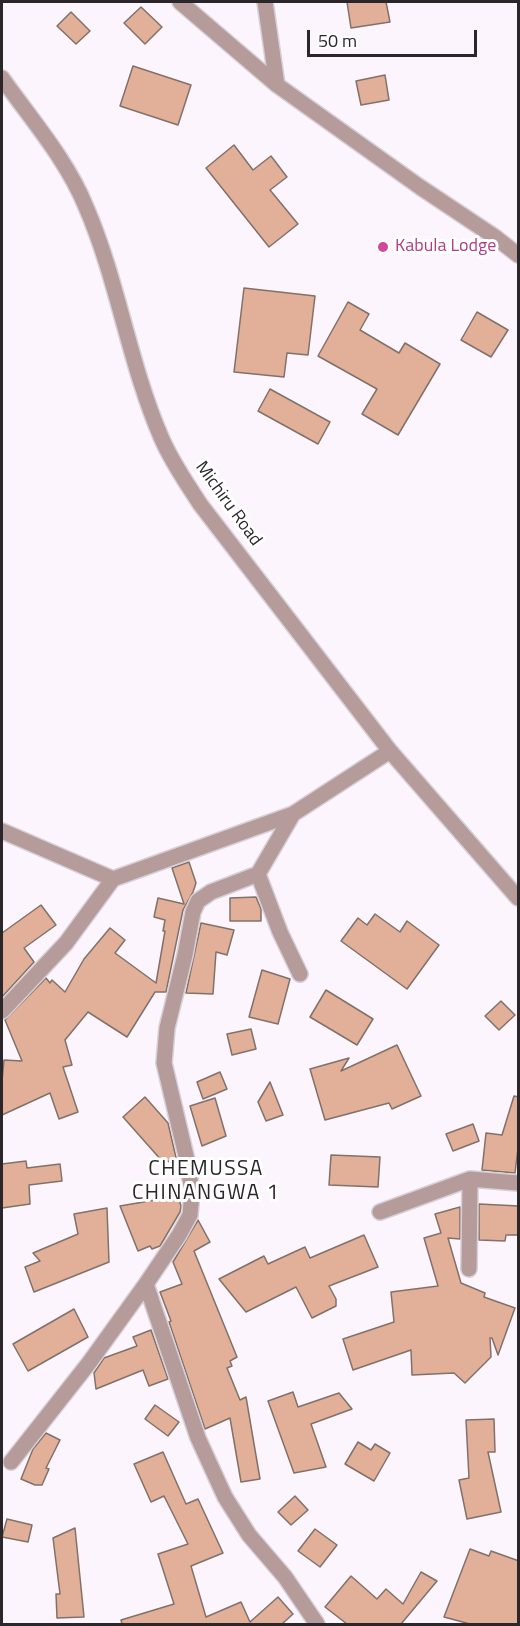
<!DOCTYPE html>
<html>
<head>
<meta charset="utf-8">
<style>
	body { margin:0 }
	#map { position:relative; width:520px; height:1626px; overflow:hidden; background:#fdf5fd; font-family:"Titillium Web",sans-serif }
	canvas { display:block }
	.frame { position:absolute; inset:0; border:3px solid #2a262a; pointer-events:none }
	.scale { position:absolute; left:307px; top:30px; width:170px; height:27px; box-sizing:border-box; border:3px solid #2a262a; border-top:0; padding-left:8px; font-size:18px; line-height:21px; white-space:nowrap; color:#2a262a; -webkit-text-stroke:4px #fff; paint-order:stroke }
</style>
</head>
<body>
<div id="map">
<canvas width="520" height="1626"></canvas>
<div class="frame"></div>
<div class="scale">50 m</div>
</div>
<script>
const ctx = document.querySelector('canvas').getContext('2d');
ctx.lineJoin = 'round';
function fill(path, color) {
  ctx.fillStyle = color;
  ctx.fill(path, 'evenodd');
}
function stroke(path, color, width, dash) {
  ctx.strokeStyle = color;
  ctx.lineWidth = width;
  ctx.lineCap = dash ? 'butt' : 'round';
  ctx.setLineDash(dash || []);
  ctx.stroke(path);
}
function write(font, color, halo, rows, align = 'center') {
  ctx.font = font + ' "Titillium Web",sans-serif';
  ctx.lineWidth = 6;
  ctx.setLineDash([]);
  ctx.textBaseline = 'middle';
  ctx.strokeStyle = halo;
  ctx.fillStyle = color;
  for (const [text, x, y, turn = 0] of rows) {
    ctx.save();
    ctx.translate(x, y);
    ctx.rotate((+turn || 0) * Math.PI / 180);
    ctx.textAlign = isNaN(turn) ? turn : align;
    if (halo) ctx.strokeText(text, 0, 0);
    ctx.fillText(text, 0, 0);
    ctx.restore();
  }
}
const building = new Path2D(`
	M 347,2 L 386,2 L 390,22 L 351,28 Z
	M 141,7 L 162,27 L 145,44 L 124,23 Z
	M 71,12 L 90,31 L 76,44 L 57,26 Z
	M 133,66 L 191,85 L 178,125 L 120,106 Z
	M 385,75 L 389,100 L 361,105 L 356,81 Z
	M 234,145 L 253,170 L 271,156 L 287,177 L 270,190 L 298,224 L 269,247 L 206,168 Z
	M 244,288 L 315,296 L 308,355 L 287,353 L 284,377 L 234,372 Z
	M 348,302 L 369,314 L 360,330 L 399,353 L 405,343 L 440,364 L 398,435 L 362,414 L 377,389 L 318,356 Z
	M 477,312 L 508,330 L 491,357 L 461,340 Z
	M 270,389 L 330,422 L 318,444 L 258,411 Z
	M 189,862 L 196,883 L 193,892 L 183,910 L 166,992 L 155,992 L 127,1037 L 88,1012 L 65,1040 L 72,1065 L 63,1067 L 78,1112 L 59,1119 L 50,1093 L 2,1115 L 2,1081 L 4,1060 L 22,1061 L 5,1020 L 46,978 L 50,983 L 52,980 L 65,992 L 84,959 L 110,928 L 125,940 L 115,953 L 156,983 L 165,931 L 163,931 L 165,920 L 154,917 L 158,898 L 184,904 L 172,868 Z
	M 256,897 L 261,909 L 261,921 L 230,921 L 230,898 Z
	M 41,905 L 56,925 L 24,948 L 34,962 L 2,997 L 2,933 Z
	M 375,914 L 400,932 L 407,921 L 439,945 L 407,989 L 341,941 L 358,918 L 367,925 Z
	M 201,923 L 234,930 L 227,955 L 216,952 L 213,994 L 186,993 Z
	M 262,970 L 290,979 L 278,1024 L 249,1017 Z
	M 326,990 L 373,1019 L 357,1045 L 310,1017 Z
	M 501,1001 L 515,1015 L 499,1030 L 485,1016 Z
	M 251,1029 L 256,1049 L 232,1055 L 227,1034 Z
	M 397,1045 L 421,1096 L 392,1109 L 389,1103 L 325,1120 L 310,1069 L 349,1058 L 341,1071 Z
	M 220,1072 L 227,1089 L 203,1099 L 197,1082 Z
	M 270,1082 L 283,1115 L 266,1121 L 258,1102 Z
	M 514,1096 L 519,1097 L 519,1140 L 515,1173 L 482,1170 L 486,1133 L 502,1135 Z
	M 145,1097 L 168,1123 L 177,1162 L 162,1161 L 123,1117 Z
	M 215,1098 L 226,1136 L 202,1146 L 190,1106 Z
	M 473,1124 L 479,1141 L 453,1151 L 446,1134 Z
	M 331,1155 L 380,1157 L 378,1187 L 329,1185 Z
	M 26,1161 L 27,1168 L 60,1164 L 62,1181 L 29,1185 L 30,1204 L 2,1208 L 2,1164 Z
	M 178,1196 L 181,1206 L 180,1212 L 160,1246 L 152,1249 L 150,1246 L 138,1251 L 120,1206 Z
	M 479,1204 L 519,1206 L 519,1235 L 506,1235 L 505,1241 L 479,1240 Z
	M 460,1207 L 460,1239 L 448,1238 L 461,1283 L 485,1293 L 484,1297 L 515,1308 L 498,1355 L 492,1338 L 490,1338 L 491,1357 L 465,1383 L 454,1373 L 412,1375 L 411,1350 L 353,1370 L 343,1339 L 394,1322 L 391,1292 L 438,1286 L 424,1238 L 441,1233 L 435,1214 Z
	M 107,1208 L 109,1262 L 34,1292 L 25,1267 L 40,1261 L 33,1253 L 78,1234 L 74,1214 Z
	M 198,1220 L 210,1242 L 194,1251 L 237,1357 L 230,1361 L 232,1366 L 227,1368 L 240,1400 L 246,1397 L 260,1479 L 241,1482 L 230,1418 L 205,1429 L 169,1322 L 171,1321 L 160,1292 L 182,1284 L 173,1262 Z
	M 364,1235 L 378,1267 L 329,1286 L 336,1299 L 336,1306 L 312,1318 L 296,1287 L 246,1312 L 219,1279 L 264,1256 L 268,1264 L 305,1247 L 310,1258 Z
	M 74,1309 L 88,1337 L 28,1371 L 13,1344 Z
	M 151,1330 L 168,1379 L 149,1386 L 143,1370 L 96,1389 L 94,1373 L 104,1358 L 137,1346 L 133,1337 Z
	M 293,1392 L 298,1407 L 339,1393 L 352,1409 L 311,1424 L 326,1467 L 294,1473 L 268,1401 Z
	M 155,1405 L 179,1422 L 168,1436 L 145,1419 Z
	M 494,1419 L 495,1452 L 488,1452 L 501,1512 L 467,1519 L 459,1480 L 469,1478 L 466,1420 Z
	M 46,1433 L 60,1440 L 46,1468 L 49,1469 L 42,1485 L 35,1485 L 21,1479 L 33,1449 Z
	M 358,1442 L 371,1450 L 375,1444 L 390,1453 L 374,1481 L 345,1464 Z
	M 163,1452 L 186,1504 L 198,1499 L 223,1553 L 191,1566 L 206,1617 L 241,1602 L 250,1622 L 278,1597 L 293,1614 L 282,1624 L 122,1624 L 121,1620 L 174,1604 L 158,1554 L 188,1544 L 164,1496 L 151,1502 L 134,1464 Z
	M 295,1496 L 308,1510 L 291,1525 L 278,1512 Z
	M 7,1519 L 32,1525 L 28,1542 L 2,1537 Z
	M 75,1528 L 84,1617 L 57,1618 L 56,1594 L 60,1594 L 53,1538 Z
	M 315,1529 L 337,1545 L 320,1567 L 298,1551 Z
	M 470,1549 L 489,1556 L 491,1551 L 519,1561 L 519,1624 L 470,1624 L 444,1617 Z
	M 421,1572 L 437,1581 L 401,1624 L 347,1624 L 325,1607 L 351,1576 L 377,1599 L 386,1589 L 403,1604 Z`);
fill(building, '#e2af98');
stroke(building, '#81716a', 1.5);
const minor = new Path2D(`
	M 180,2 L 277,85 L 420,187 L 495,237 L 518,255
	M 265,2 L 277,85
	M 2,78 C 31,119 67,160 86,207 C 118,281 129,363 161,437 C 171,461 186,482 200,504 L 390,751 L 518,898
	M 2,831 L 113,879
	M 258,874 L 280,932 L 300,974
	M 2,1011 L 66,943 L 113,879 L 293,814
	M 380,1212 L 470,1179 L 518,1183
	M 469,1269 L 470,1179
	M 146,1284 L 198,1438 L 225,1497 L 249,1535 L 285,1577 L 317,1624
	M 11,1462 L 89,1363 L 146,1284 L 179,1235 L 190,1215 L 192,1192 L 187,1160 L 164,1063 L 167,1028 L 185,955 L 193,912 L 198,901 L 211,892 L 258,874 L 293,814 L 390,751`);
stroke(minor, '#d7d0d7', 18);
stroke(minor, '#b59c9b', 15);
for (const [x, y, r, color] of [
	[383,247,6,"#d1479c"]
]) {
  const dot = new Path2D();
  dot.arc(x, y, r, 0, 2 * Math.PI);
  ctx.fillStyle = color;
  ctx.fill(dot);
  stroke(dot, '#fff', 2);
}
write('18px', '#b23c85', '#fff', [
	["Kabula Lodge",395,247]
], 'left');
write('18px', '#2a262a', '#fff', [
	["Michiru Road",228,504,54]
]);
ctx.letterSpacing = '1.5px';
write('21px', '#2a262a', '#fff', [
	["CHEMUSSA",206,1170],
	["CHINANGWA 1",206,1194]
]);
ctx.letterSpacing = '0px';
</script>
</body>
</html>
